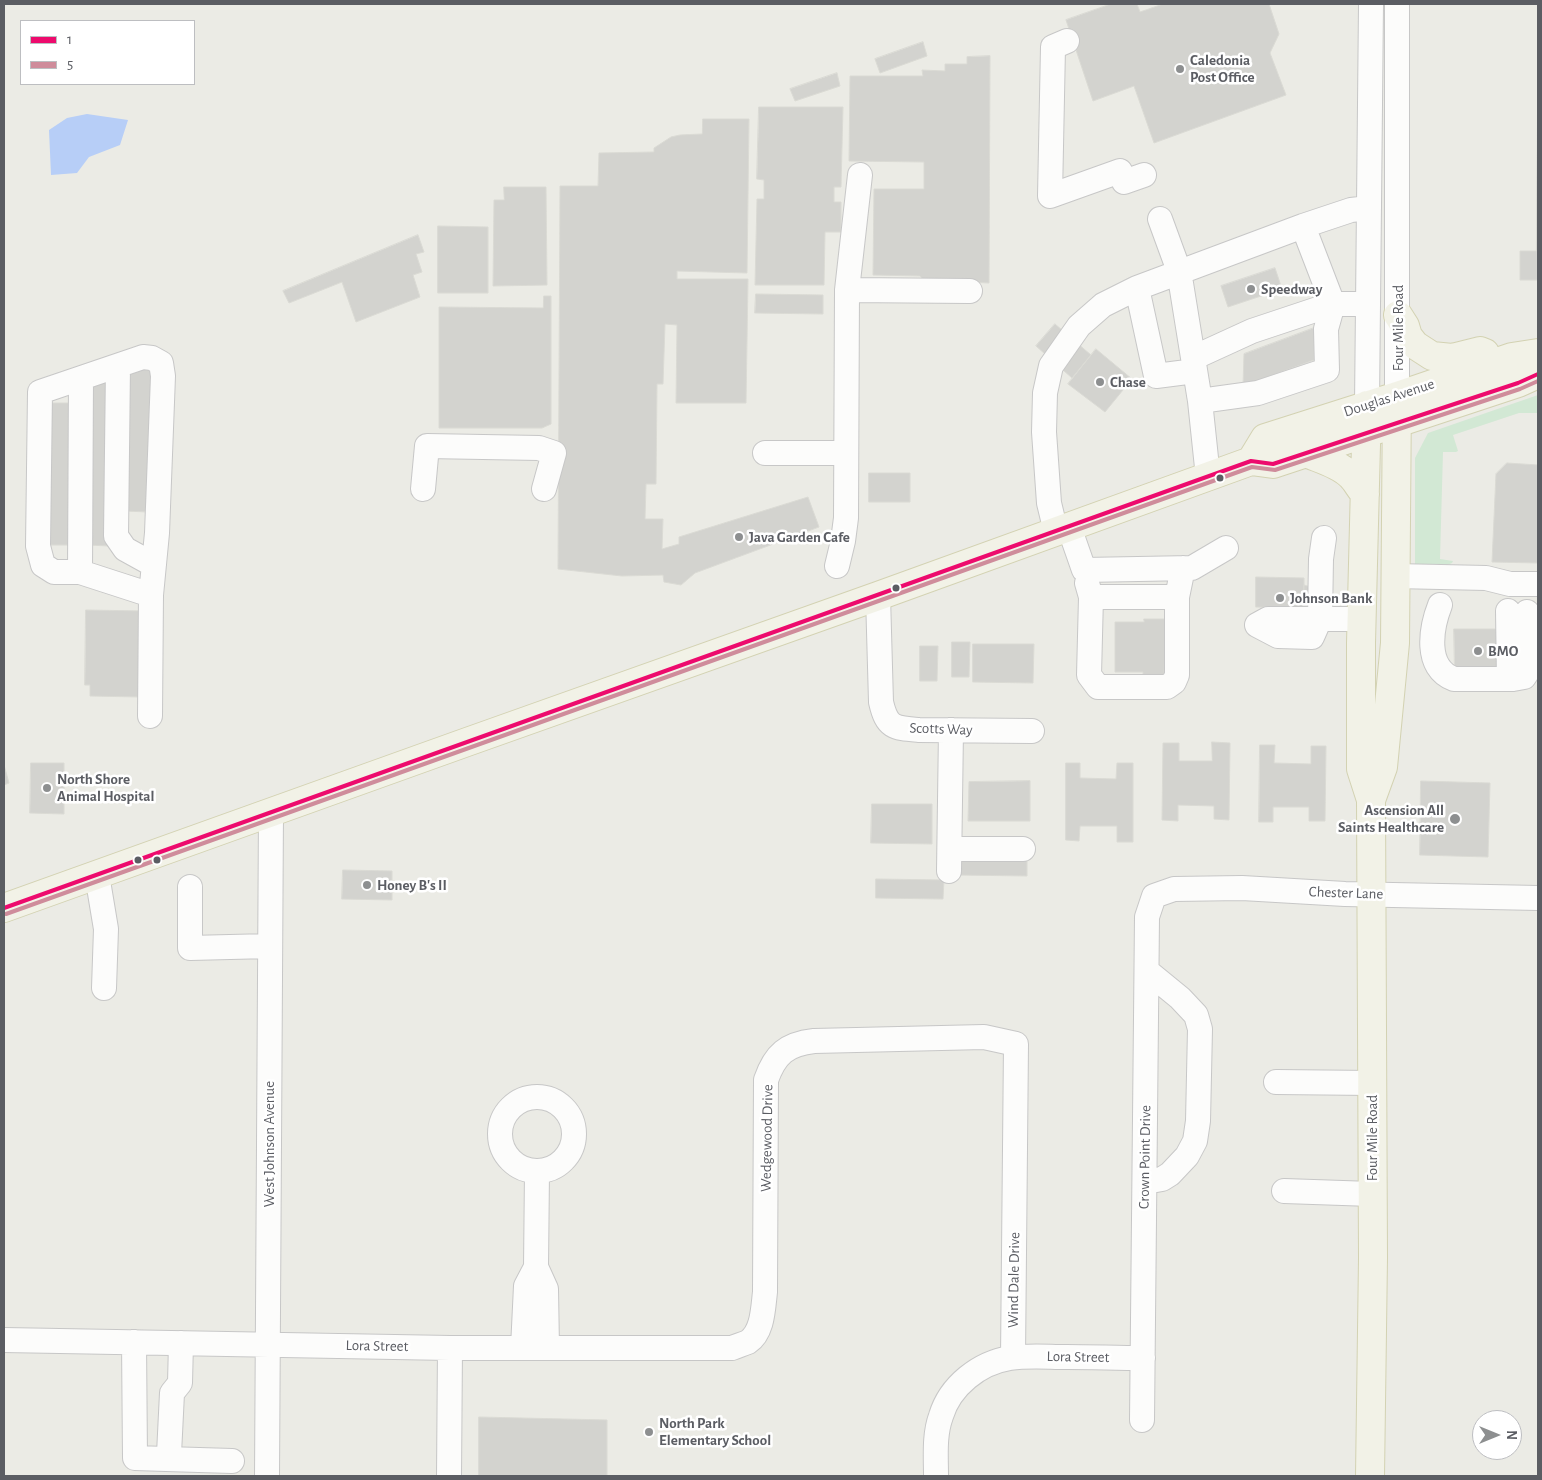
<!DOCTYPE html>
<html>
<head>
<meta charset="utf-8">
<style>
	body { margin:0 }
	#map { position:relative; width:1542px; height:1480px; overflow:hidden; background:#ebebe5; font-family:"Alegreya Sans",sans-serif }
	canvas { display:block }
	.frame { position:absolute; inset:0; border:5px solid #5b5d63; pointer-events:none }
	.legend { position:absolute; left:20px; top:20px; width:175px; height:65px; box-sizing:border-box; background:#fff; border:1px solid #bdbec1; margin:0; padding:6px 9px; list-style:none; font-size:15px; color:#5b5d63 }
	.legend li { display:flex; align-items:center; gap:10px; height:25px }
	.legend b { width:25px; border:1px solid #bdbec1 }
	.north { position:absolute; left:1472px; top:1410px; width:50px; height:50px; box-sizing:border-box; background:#fff; border:1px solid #bdbec1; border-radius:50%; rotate:90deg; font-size:14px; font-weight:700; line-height:20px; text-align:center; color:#5b5d63 }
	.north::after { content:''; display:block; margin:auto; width:18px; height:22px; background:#8d8f90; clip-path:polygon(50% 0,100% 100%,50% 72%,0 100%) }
</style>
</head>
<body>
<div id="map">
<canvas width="1542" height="1480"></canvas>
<div class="frame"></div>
<ul class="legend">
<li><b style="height:6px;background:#ed0b6d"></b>1</li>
<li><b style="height:6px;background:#cf8c9b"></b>5</li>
</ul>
<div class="north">N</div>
</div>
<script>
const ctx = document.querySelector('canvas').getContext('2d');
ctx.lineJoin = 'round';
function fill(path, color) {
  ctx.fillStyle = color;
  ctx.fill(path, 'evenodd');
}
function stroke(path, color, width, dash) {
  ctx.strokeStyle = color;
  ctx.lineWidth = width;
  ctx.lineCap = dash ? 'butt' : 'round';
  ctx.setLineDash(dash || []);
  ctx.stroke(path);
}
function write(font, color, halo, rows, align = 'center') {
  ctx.font = font + ' "Alegreya Sans",sans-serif';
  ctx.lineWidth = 5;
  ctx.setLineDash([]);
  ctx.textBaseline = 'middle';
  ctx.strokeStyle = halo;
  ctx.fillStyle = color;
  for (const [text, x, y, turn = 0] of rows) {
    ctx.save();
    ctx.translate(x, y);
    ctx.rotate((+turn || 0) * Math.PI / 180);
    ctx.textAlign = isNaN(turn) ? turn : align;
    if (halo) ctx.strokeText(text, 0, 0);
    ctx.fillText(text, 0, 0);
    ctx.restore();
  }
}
fill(new Path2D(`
	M 1538,395 L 1538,413 L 1519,413 L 1453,435 L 1458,451 L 1456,452 L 1443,452 L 1440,559 L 1453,561 L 1452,563 L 1445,566 L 1415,566 L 1415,458 L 1428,433 Z`), '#d2e8d4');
fill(new Path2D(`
	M 87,114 L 128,120 L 120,145 L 89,157 L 77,173 L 51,175 L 49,130 L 67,118 Z`), '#b7cef7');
const building = new Path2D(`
	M 1111,4 L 1137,4 L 1140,12 L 1163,4 L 1269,4 L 1279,34 L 1270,53 L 1286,95 L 1154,143 L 1134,86 L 1093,101 L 1066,20 Z
	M 923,42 L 927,56 L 880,73 L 875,59 Z
	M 1538,49 L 1538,280 L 1520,280 L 1520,251 L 1536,251 Z
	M 990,56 L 989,283 L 924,280 L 920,276 L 873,275 L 874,189 L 924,189 L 924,162 L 849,161 L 850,76 L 923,76 L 922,70 L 945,71 L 945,64 L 967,64 L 967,57 Z
	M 837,73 L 840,86 L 795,101 L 790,89 Z
	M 759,107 L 843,107 L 841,187 L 834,187 L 834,202 L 841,202 L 841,232 L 825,232 L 824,285 L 755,285 L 757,199 L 764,199 L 764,180 L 757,179 Z
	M 703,119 L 749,119 L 747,273 L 677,271 L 677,279 L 748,279 L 746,403 L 676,403 L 677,325 L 665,324 L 663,384 L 657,384 L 656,484 L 646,484 L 645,519 L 663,519 L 662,549 L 679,544 L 679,537 L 808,497 L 819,527 L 695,573 L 681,585 L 664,582 L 663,575 L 622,576 L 558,569 L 560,186 L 598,186 L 599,153 L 654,152 L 654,148 L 671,137 L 680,135 L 702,134 Z
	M 504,187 L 546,187 L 547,285 L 493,286 L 494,200 L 504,200 Z
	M 438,226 L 488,227 L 488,293 L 438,293 Z
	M 418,235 L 424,252 L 416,254 L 422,272 L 413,275 L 420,297 L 356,322 L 342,282 L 289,303 L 283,291 Z
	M 1275,268 L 1282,289 L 1228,307 L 1221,286 Z
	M 756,294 L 823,295 L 823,314 L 755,313 Z
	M 544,296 L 551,296 L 551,424 L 542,428 L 439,428 L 439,307 L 543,308 Z
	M 1055,324 L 1091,355 L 1072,378 L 1036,346 Z
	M 1314,328 L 1314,360 L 1243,386 L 1244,354 Z
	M 1096,349 L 1132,379 L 1105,412 L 1068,384 Z
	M 128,369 L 151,370 L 147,512 L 125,511 Z
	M 90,382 L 112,382 L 109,546 L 87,545 Z
	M 50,403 L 72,403 L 70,545 L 48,545 Z
	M 1507,463 L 1538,465 L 1538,563 L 1492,562 L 1496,474 Z
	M 869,473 L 910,473 L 910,502 L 869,502 Z
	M 1256,577 L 1304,578 L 1304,608 L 1256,607 Z
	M 1304,585 L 1314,588 L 1309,608 L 1304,608 Z
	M 86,610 L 144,611 L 140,697 L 90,696 L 90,685 L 85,685 Z
	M 1144,619 L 1165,619 L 1165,633 L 1168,633 L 1168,641 L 1165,641 L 1164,676 L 1143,676 L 1143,672 L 1115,672 L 1115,622 L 1144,622 Z
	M 1454,629 L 1503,629 L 1502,672 L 1455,673 Z
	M 952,642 L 970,642 L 969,677 L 952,677 Z
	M 973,644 L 1034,644 L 1033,683 L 973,682 Z
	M 920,646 L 938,646 L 937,681 L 920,681 Z
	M 1212,742 L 1230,743 L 1229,820 L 1214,819 L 1214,806 L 1178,805 L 1178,821 L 1162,820 L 1163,743 L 1179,743 L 1179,761 L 1212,761 Z
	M 1260,745 L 1275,745 L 1274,763 L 1311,764 L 1311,746 L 1326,746 L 1325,821 L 1309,821 L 1309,807 L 1273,807 L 1273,822 L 1259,822 Z
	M 31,763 L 64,763 L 64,814 L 30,813 Z
	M 1066,763 L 1080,763 L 1080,778 L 1116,779 L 1117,763 L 1133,763 L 1133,842 L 1117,842 L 1117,826 L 1080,826 L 1079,841 L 1066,840 Z
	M 4,765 L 9,783 L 4,785 Z
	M 1030,781 L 1030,821 L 968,821 L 969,782 Z
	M 1421,781 L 1490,783 L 1488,857 L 1420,855 Z
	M 872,804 L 932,804 L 932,844 L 871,843 Z
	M 958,858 L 1027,858 L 1027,876 L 957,875 Z
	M 343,870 L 392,871 L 392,900 L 342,899 Z
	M 876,879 L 944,880 L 943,899 L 876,898 Z
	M 479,1417 L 607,1420 L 607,1476 L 479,1476 Z`);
fill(building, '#d3d3cf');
stroke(building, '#dadad4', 1);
const minor = new Path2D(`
	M 1397,4 L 1397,396
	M 1067,41 L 1053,47 L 1050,196 L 1120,171 L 1124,182 L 1144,175
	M 1160,219 L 1179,271 L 1200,401 L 1208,477
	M 847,290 L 970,291
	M 1193,358 L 1252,331 L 1333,304 L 1368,304
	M 118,366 L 116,536 L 125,549 L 154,565
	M 1195,371 L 1156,376 L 1137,288 L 1303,226 L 1351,210 L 1369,208
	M 1200,401 L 1258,393 L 1327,370 L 1326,329 L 1333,304 L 1303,226
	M 1367,405 L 1371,4
	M 765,453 L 846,453
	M 423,489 L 427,446 L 539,448 L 554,453 L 544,489
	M 1069,527 L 1084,570 L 1192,568 L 1226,548
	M 1056,532 L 1049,503 L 1044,432 L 1045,393 L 1051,366 L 1079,326 L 1103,305 L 1137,288
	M 837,566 L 843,541 L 846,518 L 847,290 L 860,175
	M 80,572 L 81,379
	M 1395,576 L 1486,578 L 1510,584 L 1538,584
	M 1087,583 L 1091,597 L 1177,597
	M 878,596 L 881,702 C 887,728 894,728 919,730 L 1032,731
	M 1091,597 L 1089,675 L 1098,687 L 1167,687 L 1174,682 L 1177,675 L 1177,597 L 1183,568
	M 1440,605 C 1431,628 1424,668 1454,679 L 1513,679 L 1524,677 L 1528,671 L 1527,612
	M 1508,611 L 1509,679
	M 1257,625 L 1278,636 L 1312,637 L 1320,619 L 1321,559 L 1324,538
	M 1257,625 L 1268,619 L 1362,619
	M 150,716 L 151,595 L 80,572 L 54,572 L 43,565 L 38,546 L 40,392 L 143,357 L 152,358 L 161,363 L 163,376 L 157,533 L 151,595
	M 950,849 L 1023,849
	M 949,871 L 951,730
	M 97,875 L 106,929 L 104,988
	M 190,887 L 190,948 L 270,946
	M 1276,1082 L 1372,1083
	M500 1134a37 37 0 1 1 74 0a37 37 0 1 1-74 0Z
	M 537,1172 L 536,1267 L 546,1289 L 547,1348
	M 1145,1182 L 1162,1179 L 1170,1174 L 1187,1156 L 1195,1141 L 1198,1121 L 1200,1029 L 1196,1015 L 1180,998 L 1147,971
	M 1284,1191 L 1372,1194
	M 4,1340 L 450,1348 L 732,1348 C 737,1346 743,1344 748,1342 C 763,1332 763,1308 765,1292 L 766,1080 C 775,1054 787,1044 814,1041 L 984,1037 L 1016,1044 L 1013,1357
	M 134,1342 L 135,1458 L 166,1459 L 169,1454 L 172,1393 L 180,1383 L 181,1343
	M 523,1348 L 526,1286 L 536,1267
	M 1142,1420 L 1147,917 L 1154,896 L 1174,889 L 1242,888 L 1345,894 L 1538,898
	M 166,1459 L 232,1461
	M 267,1476 L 271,812
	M 449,1476 L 450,1348
	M 936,1476 C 936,1456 934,1435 941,1416 C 950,1386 979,1363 1010,1358 C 1028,1355 1048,1357 1067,1357 C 1092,1357 1118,1358 1143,1358`);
const major = new Path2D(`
	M 1398,315 L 1405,326 L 1408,336 L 1415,345 L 1432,356 L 1452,358 L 1480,351 L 1485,353
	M 1367,405 L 1361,643 L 1361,769 L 1371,800 L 1373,1258 L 1370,1476
	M 1306,453 C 1320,459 1339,464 1350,475 C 1356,480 1359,488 1365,494
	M 1251,461 L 1265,438 L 1397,396 L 1512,357 L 1538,353
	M 1371,800 L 1383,767 L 1395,643 L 1397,396
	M 4,908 L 467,742 L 878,596 L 1251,461 L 1273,464 L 1518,383 L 1538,374`);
stroke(minor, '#c7c7c7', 26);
stroke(major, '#d3d2b2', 30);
stroke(minor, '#fcfcfb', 24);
stroke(major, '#f2f2e7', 28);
stroke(new Path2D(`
	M 4,908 L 1251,461 L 1273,464 L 1518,383 L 1538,374`), '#ed0b6d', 4);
stroke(new Path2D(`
	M 6,914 L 1252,467 L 1275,470 L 1520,389 L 1538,381`), '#cf8c9b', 4);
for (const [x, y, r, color] of [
	[1180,69,5,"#8d8f90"],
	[1251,289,5,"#8d8f90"],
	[1100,382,5,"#8d8f90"],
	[1220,478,4.5,"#5b5d63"],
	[739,537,5,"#8d8f90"],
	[896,588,4.5,"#5b5d63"],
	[1280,598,5,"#8d8f90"],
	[1478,651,5,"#8d8f90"],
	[47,788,5,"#8d8f90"],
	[1455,819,6,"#8d8f90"],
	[138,860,4.5,"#5b5d63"],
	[157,860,4.5,"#5b5d63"],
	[367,885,5,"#8d8f90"],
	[649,1432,5,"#8d8f90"]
]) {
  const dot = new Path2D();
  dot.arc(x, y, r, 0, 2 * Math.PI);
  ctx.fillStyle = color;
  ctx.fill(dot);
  stroke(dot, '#fff', 2);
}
write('bold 15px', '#5b5d63', '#fff', [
	["Caledonia",1190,60],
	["Post Office",1190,77],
	["Speedway",1261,289],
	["Chase",1110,382],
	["Java Garden Cafe",749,537],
	["Johnson Bank",1290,598],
	["BMO",1488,651],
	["North Shore",57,779],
	["Animal Hospital",57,796],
	["Ascension All",1444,810,"right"],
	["Saints Healthcare",1444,827,"right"],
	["Honey B's II",377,885],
	["North Park",659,1423],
	["Elementary School",659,1440]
], 'left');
write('15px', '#5b5d63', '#fff', [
	["Four Mile Road",1398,328,-90],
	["Douglas Avenue",1389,398,-18],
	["Scotts Way",941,729,2],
	["Chester Lane",1346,893,2],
	["Wedgewood Drive",767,1138,-89],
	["Four Mile Road",1372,1138,-90],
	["West Johnson Avenue",269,1144,-90],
	["Crown Point Drive",1145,1157,-89],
	["Wind Dale Drive",1014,1280,-89],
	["Lora Street",377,1346,1],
	["Lora Street",1078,1357,1]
]);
</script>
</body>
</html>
